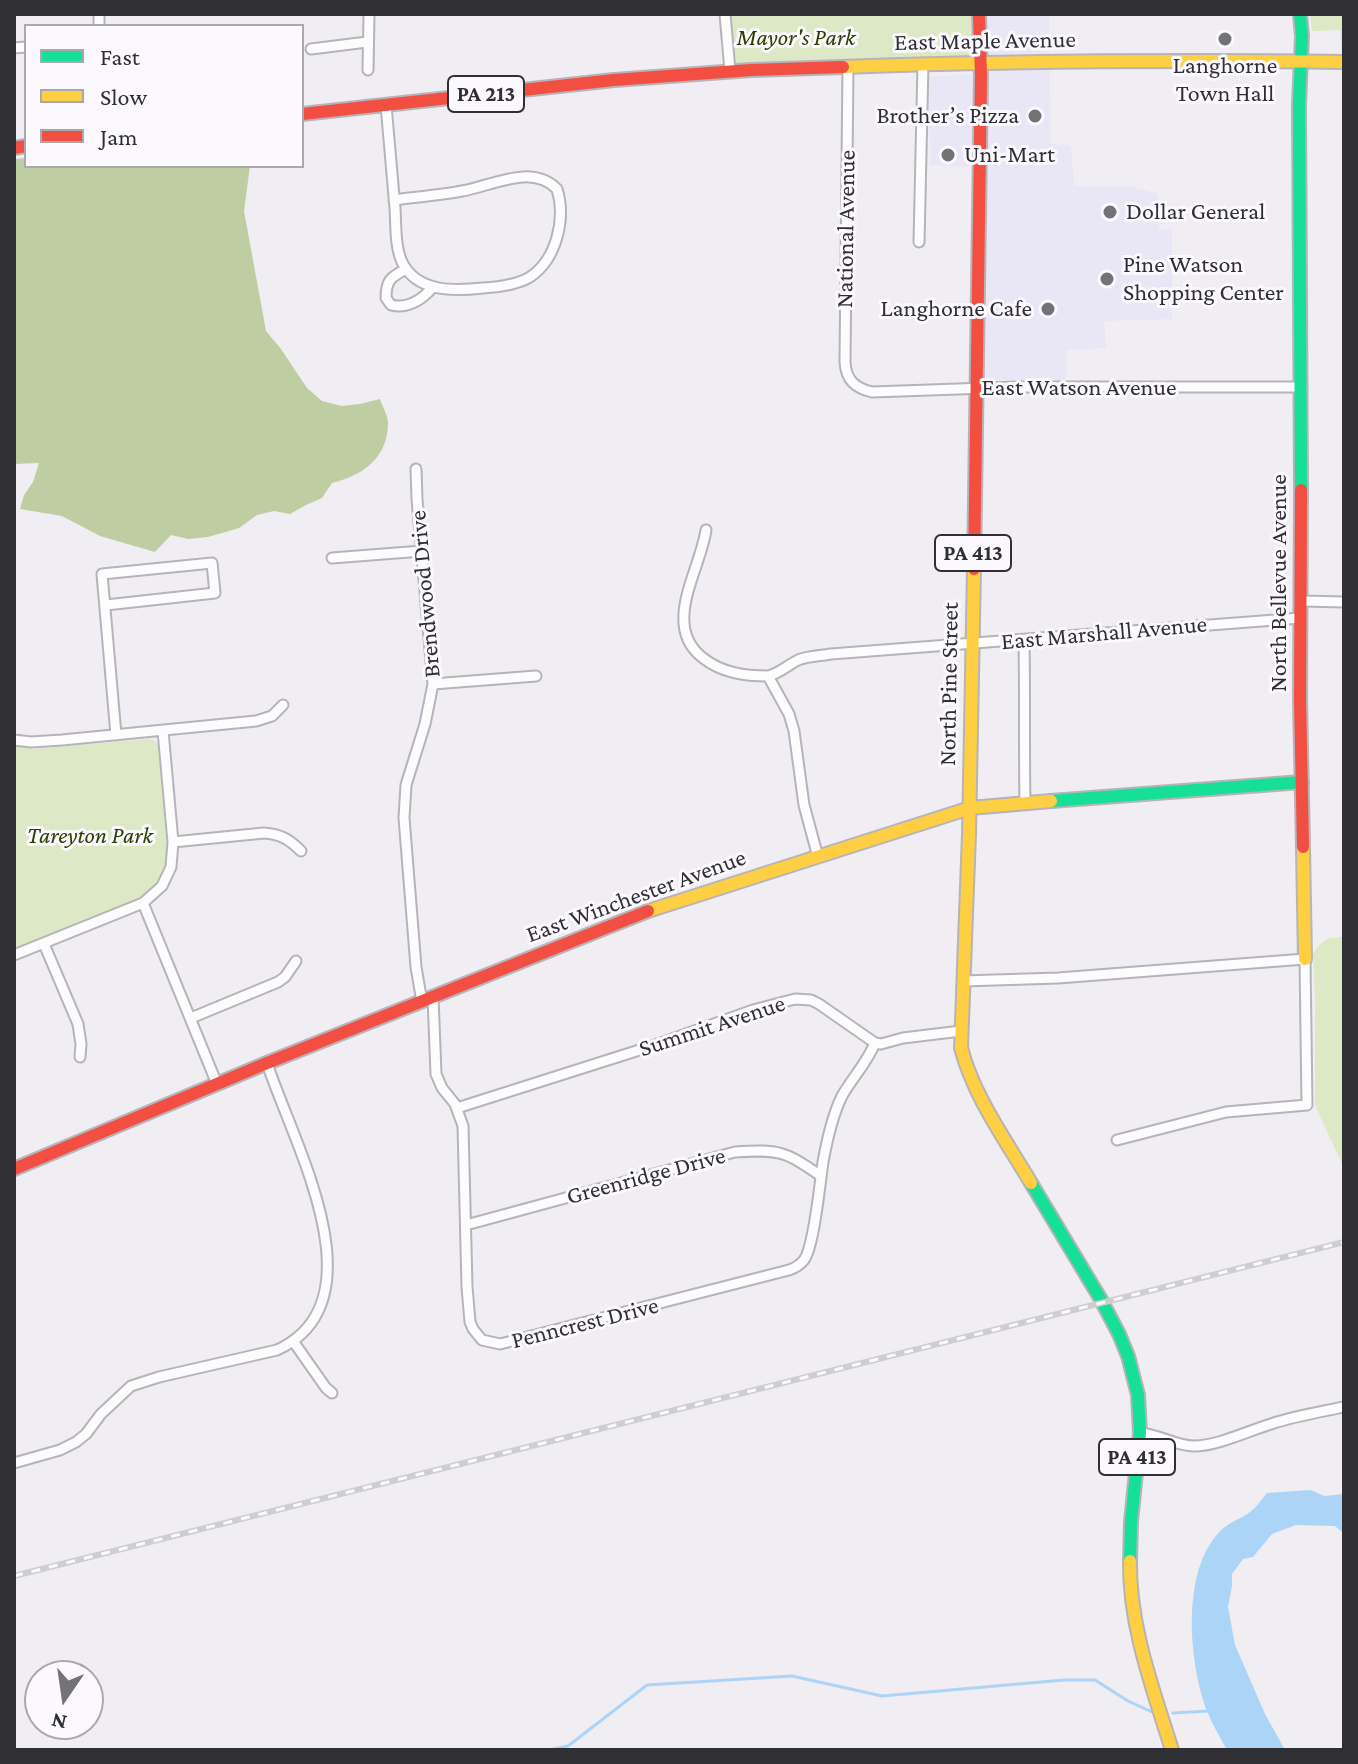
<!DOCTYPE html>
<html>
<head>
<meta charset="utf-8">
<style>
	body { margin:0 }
	#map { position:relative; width:1358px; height:1764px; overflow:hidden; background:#f0edf3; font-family:"Crimson Pro",serif }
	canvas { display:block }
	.frame { position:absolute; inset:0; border:16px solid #302f33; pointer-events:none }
	.legend { position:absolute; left:24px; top:24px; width:280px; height:144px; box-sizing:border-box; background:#fbf9fe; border:2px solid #aaa8ad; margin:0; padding:10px 14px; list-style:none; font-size:24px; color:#302f33 }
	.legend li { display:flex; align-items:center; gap:16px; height:40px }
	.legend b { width:40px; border:2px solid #aaa8ad }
	.north { position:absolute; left:24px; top:1660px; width:80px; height:80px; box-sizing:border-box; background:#fbf9fe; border:2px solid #aaa8ad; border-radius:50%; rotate:193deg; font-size:22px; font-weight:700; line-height:32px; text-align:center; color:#302f33 }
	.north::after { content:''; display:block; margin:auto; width:28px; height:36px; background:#737276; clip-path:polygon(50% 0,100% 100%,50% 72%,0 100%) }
</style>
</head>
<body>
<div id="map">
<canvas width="1358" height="1764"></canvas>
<div class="frame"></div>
<ul class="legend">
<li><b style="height:10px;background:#16e098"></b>Fast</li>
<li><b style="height:10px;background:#ffcf43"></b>Slow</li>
<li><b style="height:10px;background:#f24e42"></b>Jam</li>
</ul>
<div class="north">N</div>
</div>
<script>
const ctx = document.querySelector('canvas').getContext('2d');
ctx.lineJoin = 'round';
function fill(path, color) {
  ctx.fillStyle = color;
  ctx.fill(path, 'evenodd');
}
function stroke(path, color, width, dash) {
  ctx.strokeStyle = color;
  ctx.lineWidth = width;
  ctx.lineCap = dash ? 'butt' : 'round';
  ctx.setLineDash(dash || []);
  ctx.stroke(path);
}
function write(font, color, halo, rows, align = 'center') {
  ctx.font = font + ' "Crimson Pro",serif';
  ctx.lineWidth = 6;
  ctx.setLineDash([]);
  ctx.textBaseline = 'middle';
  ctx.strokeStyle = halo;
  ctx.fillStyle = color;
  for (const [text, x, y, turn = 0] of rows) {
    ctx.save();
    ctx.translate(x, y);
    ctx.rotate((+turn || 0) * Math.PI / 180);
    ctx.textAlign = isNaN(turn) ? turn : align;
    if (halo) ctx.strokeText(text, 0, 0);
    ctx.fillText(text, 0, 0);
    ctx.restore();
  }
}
fill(new Path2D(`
	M 987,14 L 1049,14 L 1050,144 L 1071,145 L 1074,186 L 1133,187 L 1158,194 L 1159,229 L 1172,230 L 1172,319 L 1104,321 L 1106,348 L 1066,350 L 1066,381 L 985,379 L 988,167 L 930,165 L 929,77 L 990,73 Z`), '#e9e6f5');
fill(new Path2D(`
	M 730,14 L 971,14 L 973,52 L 968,57 L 735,64 Z
	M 1310,14 L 1344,14 L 1344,54 L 1342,54 L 1340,30 L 1312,31 Z
	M 149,739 L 155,741 L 158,745 L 167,849 C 166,873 157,886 138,900 L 14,951 L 14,746 L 33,749 Z
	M 1344,937 L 1344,1168 L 1315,1105 L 1315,998 L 1313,954 L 1319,945 L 1329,938 Z`), '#dce8c6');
fill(new Path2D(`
	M 26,158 L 26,166 L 250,166 L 244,211 L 266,331 L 281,349 L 307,388 L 322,401 L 342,406 L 360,404 L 380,399 C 382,406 388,415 388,423 C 388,458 362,476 332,483 L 322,498 L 306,505 L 290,514 L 274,511 L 257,515 L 239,528 L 208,537 L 188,539 L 171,535 L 155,552 L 100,536 L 62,516 L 20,509 L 24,495 L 33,482 L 39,463 L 14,464 L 14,159 Z`), '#bfcda3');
fill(new Path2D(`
	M 1311,1490 L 1324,1496 L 1344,1494 L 1344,1531 L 1341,1531 L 1335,1526 L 1296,1525 L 1272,1534 L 1253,1557 L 1243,1559 L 1232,1574 L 1232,1586 L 1228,1607 L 1235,1645 L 1265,1714 L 1285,1750 L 1227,1750 C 1220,1737 1212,1724 1207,1711 C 1189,1663 1182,1578 1215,1537 C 1228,1521 1236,1522 1250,1512 C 1257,1507 1262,1499 1267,1493 Z`), '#acd4f7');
stroke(new Path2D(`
	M 1173,1713 L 1209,1711
	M 549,1750 L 568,1746 L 647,1685 L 792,1676 L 882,1696 L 1064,1680 L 1095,1680 L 1128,1701 L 1152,1712`), '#acd4f7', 3);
const street = new Path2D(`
	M 99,14 L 99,26
	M 725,14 L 730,71
	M 14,48 L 26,47
	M 311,49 L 367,42
	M 848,66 L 845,362 C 846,380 855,388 872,392 L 1015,387 L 1302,387
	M 368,70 L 369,14
	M 386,105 C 389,139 392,173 395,208 C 396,225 395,247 402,262 C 417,293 455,291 483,288 C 499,287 517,285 530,277 C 557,259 566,218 557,189 C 531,163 492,186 462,191 C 440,195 417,197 394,200
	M 919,242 L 923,64
	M 406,269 C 391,277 386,280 386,298 L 391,305 C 407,309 422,300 433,287
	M 416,469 L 417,499 L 433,684 L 425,724 L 406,785 L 404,818 L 416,967 L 422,1002
	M 706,530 C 700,571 661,626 703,658 C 722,673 745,676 768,676 L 789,714 L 794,731 L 804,805 L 818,857
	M 332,558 L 422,551
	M 1302,601 L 1344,602
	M 106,605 L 215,593 L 212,563 L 102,574 L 116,735
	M 1024,641 C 1025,695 1024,749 1025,803
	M 768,676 C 780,673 788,665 798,660 C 808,656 820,656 831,654 L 1301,618
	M 433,684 L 536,676
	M 14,740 L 31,742 L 62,740 L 256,721 L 272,716 L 283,705
	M 173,842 L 264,833 C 280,834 289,839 301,851
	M 143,903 L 217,1084
	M 44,944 L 78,1024 L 81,1044 L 80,1057
	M 14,955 L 143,903 L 162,886 L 171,867 L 173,842 L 163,731
	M 963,981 L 1058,978 L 1305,959 L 1307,1105 L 1226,1112 L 1117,1140
	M 433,997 L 436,1074 L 442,1088 L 455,1104 L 463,1126 L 467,1287 L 470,1322 L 473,1329 L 482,1340 L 500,1344 L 789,1270 C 795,1268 800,1265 804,1260 C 814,1247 820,1182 823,1162 C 827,1140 832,1116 842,1096 C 852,1078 867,1063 875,1043
	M 191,1018 L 278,982 L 285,977 L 296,961
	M 457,1108 L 652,1046 L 753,1010 L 795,999 L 811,1000 L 819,1004 L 875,1043 L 881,1044 L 903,1038 L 961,1031
	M 466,1225 L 735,1152 C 779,1149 785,1151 821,1176
	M 293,1341 L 326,1388 L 332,1393
	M 1140,1433 C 1158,1434 1176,1446 1194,1446 C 1217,1446 1248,1431 1271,1424 C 1295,1416 1320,1412 1344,1407
	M 14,1463 L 60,1450 L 76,1442 L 86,1434 L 101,1414 L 131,1386 L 159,1377 L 277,1350 C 384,1301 291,1139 267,1063`);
const fast = new Path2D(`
	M 1300,14 L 1302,36 L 1299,105 L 1301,490
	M 1051,801 L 1302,782
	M 1031,1183 L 1100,1298 L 1119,1334 L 1128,1356 L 1138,1395 L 1140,1433 L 1131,1522 L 1130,1561`);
const slow = new Path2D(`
	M 843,67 C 1010,61 1177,60 1344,62
	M 974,569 L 969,834 L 961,1048 C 974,1097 1005,1139 1031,1183
	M 1303,847 L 1305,959
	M 648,911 L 970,808 L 1051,801
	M 1130,1561 C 1129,1626 1153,1689 1172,1750`);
const jam = new Path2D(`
	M 302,114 L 614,80 L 751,70 L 843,67
	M 14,148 L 26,146
	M 1301,490 L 1300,700 L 1303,847
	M 974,569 L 981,76 L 979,14
	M 14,1169 L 267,1063 L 648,911`);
stroke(street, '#b6b4b8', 13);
stroke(fast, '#b6b4b8', 16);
stroke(slow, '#b6b4b8', 16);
stroke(jam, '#b6b4b8', 16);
stroke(street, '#fdfcfd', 9);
stroke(fast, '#16e098', 12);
stroke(slow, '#ffcf43', 12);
stroke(jam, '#f24e42', 12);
const rail = new Path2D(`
	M 14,1576 L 1344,1242`);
stroke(rail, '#cecece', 6);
stroke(rail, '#fbf9fe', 3, [9]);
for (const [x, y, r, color] of [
	[1225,39,8,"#737276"],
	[1035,116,8,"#737276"],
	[948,155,8,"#737276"],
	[1110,212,8,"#737276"],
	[1107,279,8,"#737276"],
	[1048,309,8,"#737276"]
]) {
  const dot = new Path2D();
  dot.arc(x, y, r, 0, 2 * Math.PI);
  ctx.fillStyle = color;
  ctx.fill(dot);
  stroke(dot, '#fbf9fe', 3);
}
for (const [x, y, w] of [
	[486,94,76],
	[973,553,76],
	[1137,1457,76]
]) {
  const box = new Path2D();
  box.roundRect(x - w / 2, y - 18, w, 36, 6);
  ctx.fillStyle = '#fbf9fe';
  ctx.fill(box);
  stroke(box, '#302f33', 2);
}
write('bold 22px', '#302f33', null, [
	["PA 213",486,94],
	["PA 413",973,553],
	["PA 413",1137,1457]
]);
write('italic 24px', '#2d3e00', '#fbf9fe', [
	["Mayor's Park",796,38],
	["Tareyton Park",90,836]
]);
write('24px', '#302f33', '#fbf9fe', [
	["East Maple Avenue",985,41,-1],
	["National Avenue",846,229,-89],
	["East Watson Avenue",1079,388],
	["North Bellevue Avenue",1279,583,-90],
	["Brendwood Drive",425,594,-95],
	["East Marshall Avenue",1104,633,-5],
	["North Pine Street",949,684,-89],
	["East Winchester Avenue",636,896,-20],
	["Summit Avenue",712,1026,-18],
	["Greenridge Drive",646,1176,-15],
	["Penncrest Drive",585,1323,-14]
]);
write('24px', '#302f33', '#fbf9fe', [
	["Langhorne",1225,66,"center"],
	["Town Hall",1225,94,"center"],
	["Brother’s Pizza",1019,116,"right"],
	["Uni-Mart",964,155],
	["Dollar General",1126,212],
	["Pine Watson",1123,265],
	["Shopping Center",1123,293],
	["Langhorne Cafe",1032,309,"right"]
], 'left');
</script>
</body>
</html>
